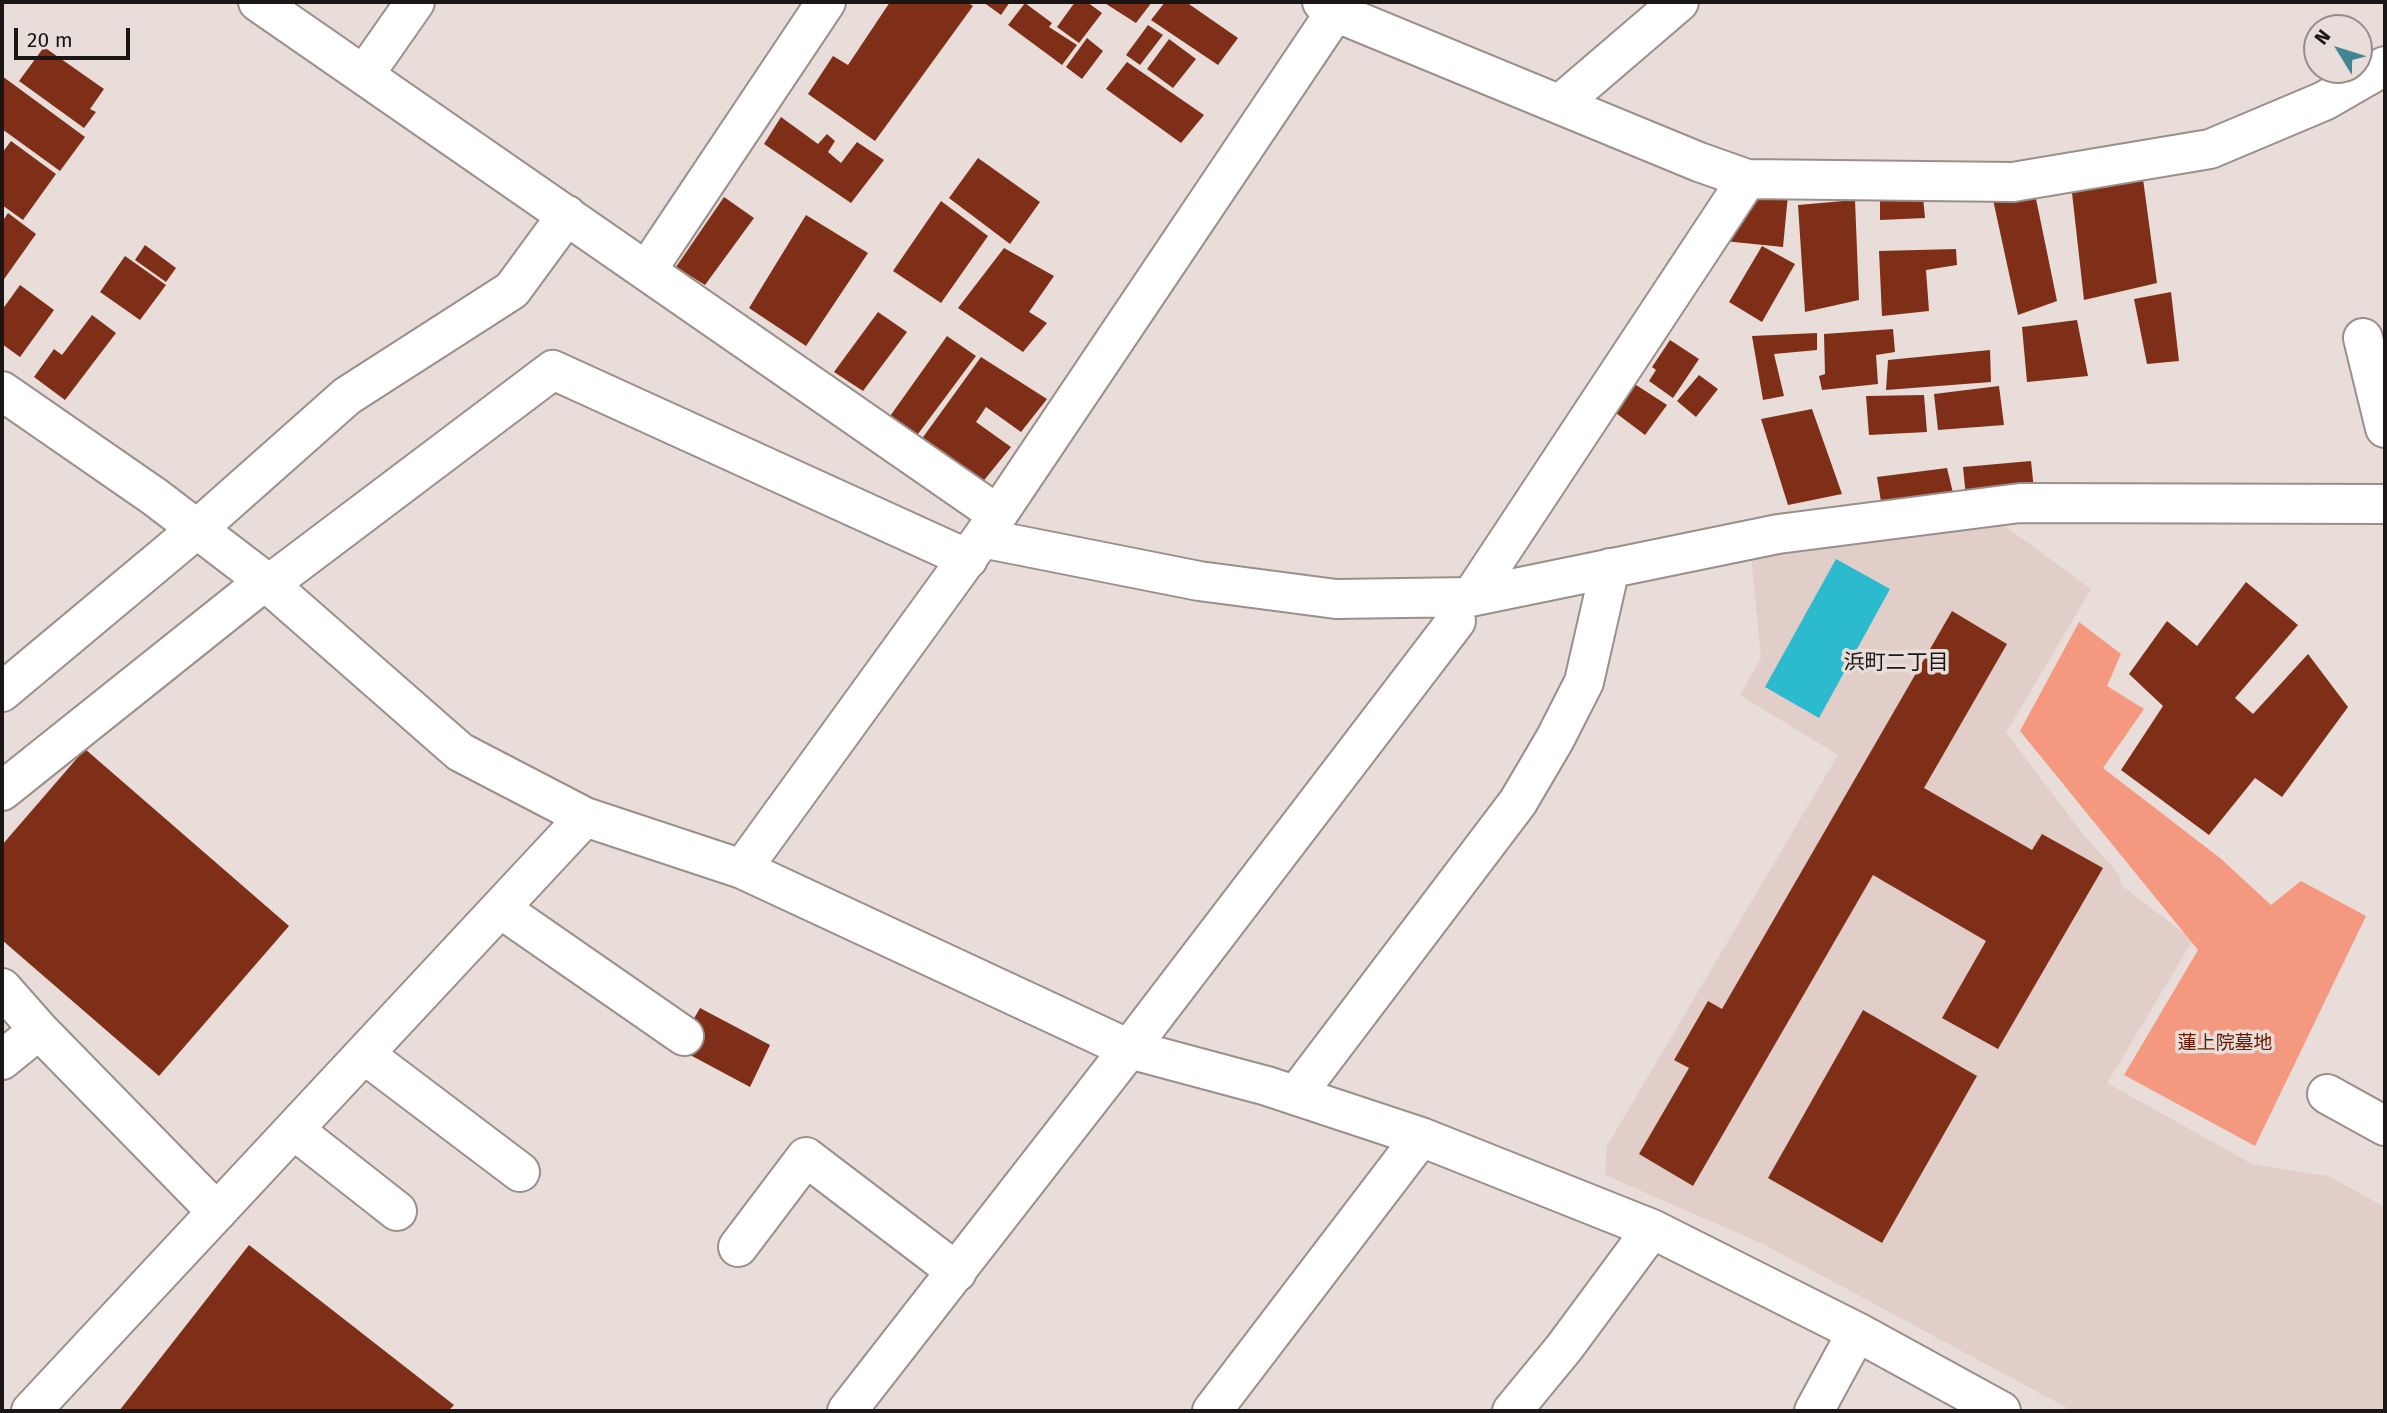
<!DOCTYPE html>
<html>
<head>
<meta charset="utf-8">
<style>
	body { margin:0 }
	#map { position:relative; width:2387px; height:1413px; overflow:hidden; background:#e8ddd9; font-family:"Fira Sans",sans-serif }
	canvas { display:block }
	.frame { position:absolute; inset:0; border:4px solid #1a1615; pointer-events:none }
	.north { position:absolute; left:2303px; top:14px; width:70px; height:70px; box-sizing:border-box; background:#e8ddd9; border:2px solid #968d8b; border-radius:50%; rotate:308deg; font-size:19px; font-weight:700; line-height:28px; text-align:center; color:#1a1615 }
	.north::after { content:''; display:block; margin:auto; width:24px; height:32px; background:#408691; clip-path:polygon(50% 0,100% 100%,50% 72%,0 100%) }
	.scale { position:absolute; left:14px; top:28px; width:116px; height:32px; box-sizing:border-box; border:4px solid #1a1615; border-top:0; padding-left:9px; font-size:21px; line-height:24px; white-space:nowrap; color:#1a1615; -webkit-text-stroke:5px #e8ddd9; paint-order:stroke }
</style>
</head>
<body>
<div id="map">
<canvas width="2387" height="1413"></canvas>
<div class="frame"></div>
<div class="north">N</div>
<div class="scale">20 m</div>
</div>
<script>
const ctx = document.querySelector('canvas').getContext('2d');
ctx.lineJoin = 'round';
function fill(path, color) {
  ctx.fillStyle = color;
  ctx.fill(path, 'evenodd');
}
function stroke(path, color, width, dash) {
  ctx.strokeStyle = color;
  ctx.lineWidth = width;
  ctx.lineCap = dash ? 'butt' : 'round';
  ctx.setLineDash(dash || []);
  ctx.stroke(path);
}
function write(font, color, halo, rows, align = 'center') {
  ctx.font = font + ' "Fira Sans","Noto Sans JP",sans-serif';
  ctx.lineWidth = 7;
  ctx.setLineDash([]);
  ctx.textBaseline = 'middle';
  ctx.strokeStyle = halo;
  ctx.fillStyle = color;
  for (const [text, x, y, turn = 0] of rows) {
    ctx.save();
    ctx.translate(x, y);
    ctx.rotate((+turn || 0) * Math.PI / 180);
    ctx.textAlign = isNaN(turn) ? turn : align;
    if (halo) ctx.strokeText(text, 0, 0);
    ctx.fillText(text, 0, 0);
    ctx.restore();
  }
}
fill(new Path2D(`
	M 1994,518 L 2091,589 L 2006,733 L 2087,839 L 2119,874 L 2121,885 L 2193,940 L 2107,1083 L 2252,1164 L 2328,1176 L 2385,1207 L 2385,1411 L 2073,1411 L 1765,1245 L 1605,1175 L 1607,1146 L 1838,755 L 1740,695 L 1761,658 L 1751,556 L 1862,544 Z`), '#e2cec8');
fill(new Path2D(`
	M 2079,622 L 2121,654 L 2107,686 L 2144,709 L 2103,768 L 2220,858 L 2271,905 L 2301,881 L 2366,916 L 2255,1146 L 2124,1075 L 2198,950 L 2020,731 Z`), '#f4997f');
fill(new Path2D(`
	M 1836,559 L 1890,589 L 1819,718 L 1765,687 Z`), '#2bbace');
fill(new Path2D(`
	M 890,2 L 967,2 L 973,6 L 875,141 L 808,94 L 833,56 L 848,65 Z
	M 983,2 L 1010,2 L 1001,15 Z
	M 1075,2 L 1087,2 L 1102,13 L 1079,43 L 1057,27 Z
	M 1103,2 L 1152,2 L 1136,23 Z
	M 1165,2 L 1186,2 L 1238,38 L 1218,65 L 1151,20 Z
	M 1025,3 L 1052,23 L 1049,27 L 1077,45 L 1062,65 L 1008,25 Z
	M 1148,25 L 1163,35 L 1140,65 L 1126,55 Z
	M 1087,38 L 1103,51 L 1082,79 L 1066,67 Z
	M 1169,39 L 1196,59 L 1173,88 L 1147,69 Z
	M 44,47 L 104,89 L 90,109 L 96,112 L 84,128 L 19,81 Z
	M 1127,62 L 1204,115 L 1181,143 L 1106,89 Z
	M 2,76 L 85,137 L 60,171 L 2,129 Z
	M 781,117 L 818,144 L 827,134 L 835,141 L 828,152 L 841,163 L 857,142 L 884,160 L 851,203 L 764,144 Z
	M 11,141 L 56,174 L 23,220 L 2,205 L 2,153 Z
	M 978,158 L 1040,202 L 1010,244 L 949,198 Z
	M 2143,179 L 2157,283 L 2084,300 L 2072,193 Z
	M 2034,189 L 2057,301 L 2018,315 L 1992,195 Z
	M 1749,192 L 1788,195 L 1783,247 L 1724,241 Z
	M 724,197 L 754,218 L 705,285 L 676,267 Z
	M 1880,197 L 1923,197 L 1925,218 L 1880,220 Z
	M 1855,200 L 1859,300 L 1805,312 L 1798,205 Z
	M 941,201 L 988,236 L 941,303 L 893,271 Z
	M 8,213 L 36,234 L 2,282 L 2,222 Z
	M 806,215 L 868,253 L 806,346 L 749,308 Z
	M 145,245 L 176,268 L 166,282 L 135,260 Z
	M 1762,246 L 1795,264 L 1762,322 L 1729,302 Z
	M 1004,248 L 1054,276 L 1029,312 L 1047,323 L 1023,352 L 958,308 Z
	M 1956,249 L 1957,265 L 1926,270 L 1929,311 L 1882,316 L 1879,251 Z
	M 125,256 L 166,285 L 140,320 L 100,292 Z
	M 20,285 L 54,310 L 20,357 L 2,344 L 2,310 Z
	M 2171,292 L 2179,361 L 2147,364 L 2134,299 Z
	M 878,312 L 907,332 L 863,391 L 834,372 Z
	M 92,315 L 116,333 L 65,400 L 34,377 L 54,349 L 62,355 Z
	M 2077,320 L 2088,376 L 2027,382 L 2022,327 Z
	M 1893,329 L 1895,352 L 1876,355 L 1878,384 L 1822,390 L 1819,376 L 1825,374 L 1824,334 Z
	M 1817,333 L 1817,350 L 1774,354 L 1784,396 L 1763,400 L 1752,336 Z
	M 947,336 L 976,356 L 915,438 L 888,419 Z
	M 1670,340 L 1699,359 L 1673,398 L 1649,381 L 1656,370 L 1652,367 Z
	M 1990,350 L 1991,382 L 1886,390 L 1888,360 Z
	M 981,357 L 1047,399 L 1021,432 L 986,407 L 976,422 L 1011,447 L 981,484 L 921,440 Z
	M 1699,375 L 1718,389 L 1696,417 L 1677,401 Z
	M 1630,381 L 1667,405 L 1645,435 L 1612,410 Z
	M 1999,386 L 2004,425 L 1938,430 L 1934,394 Z
	M 1924,395 L 1927,432 L 1869,435 L 1866,396 Z
	M 1812,409 L 1842,494 L 1788,505 L 1761,419 Z
	M 2031,461 L 2034,490 L 1966,497 L 1963,467 Z
	M 1947,468 L 1954,497 L 1882,508 L 1877,477 Z
	M 2246,582 L 2298,625 L 2235,698 L 2253,714 L 2308,654 L 2348,707 L 2282,797 L 2255,778 L 2209,835 L 2121,770 L 2163,706 L 2129,674 L 2167,621 L 2197,646 Z
	M 1952,611 L 2007,644 L 1924,788 L 2032,850 L 2042,834 L 2103,868 L 1998,1049 L 1942,1018 L 1986,941 L 1873,875 L 1693,1186 L 1639,1154 L 1689,1068 L 1674,1060 L 1708,1001 L 1722,1009 Z
	M 85,749 L 289,926 L 159,1076 L 2,940 L 2,845 Z
	M 700,1008 L 770,1045 L 750,1087 L 677,1048 Z
	M 1863,1010 L 1977,1076 L 1882,1243 L 1768,1178 Z
	M 249,1245 L 454,1405 L 448,1411 L 119,1411 Z`), '#7f2f17');
const minor = new Path2D(`
	M 258,2 L 997,514
	M 1322,2 L 1335,12 L 1699,162 L 1747,179 L 2013,182 L 2210,149 L 2324,101 L 2385,66
	M 364,75 L 415,2
	M 1560,104 L 1679,2
	M 647,270 L 826,2
	M 2363,338 L 2385,428
	M 2,391 L 155,497 L 265,581 L 460,752 L 585,817 L 742,869 L 1129,1049 L 1267,1086 L 1421,1137 L 1652,1229 L 1857,1332 L 2001,1411
	M 982,538 L 1199,581 L 1336,599 L 1471,597 L 1778,534 L 2020,503 L 2385,504
	M 268,585 L 553,370 L 968,559
	M 1471,597 L 1747,179
	M 2,692 L 197,529 L 347,396 L 512,290 L 567,215
	M 2,791 L 265,581
	M 742,869 L 982,538 L 1342,2
	M 501,909 L 684,1036
	M 2,988 L 39,1030 L 217,1212
	M 364,1054 L 520,1172
	M 2,1060 L 39,1030
	M 2327,1094 L 2385,1126
	M 1296,1095 L 1518,802 L 1555,739 L 1584,682 L 1610,568
	M 294,1130 L 397,1211
	M 738,1247 L 806,1157 L 957,1272
	M 31,1411 L 585,817
	M 847,1411 L 1129,1049 L 1456,621
	M 1212,1411 L 1421,1137
	M 1512,1411 L 1564,1348 L 1652,1229
	M 1814,1411 L 1857,1332`);
stroke(minor, '#9a8f8c', 42);
stroke(minor, '#fff', 38);
write('19px', '#671700', '#e8ddd9', [
	["蓮上院墓地",2225,1044]
]);
write('21px', '#1a1615', '#e8ddd9', [
	["浜町二丁目",1896,663]
]);
</script>
</body>
</html>
